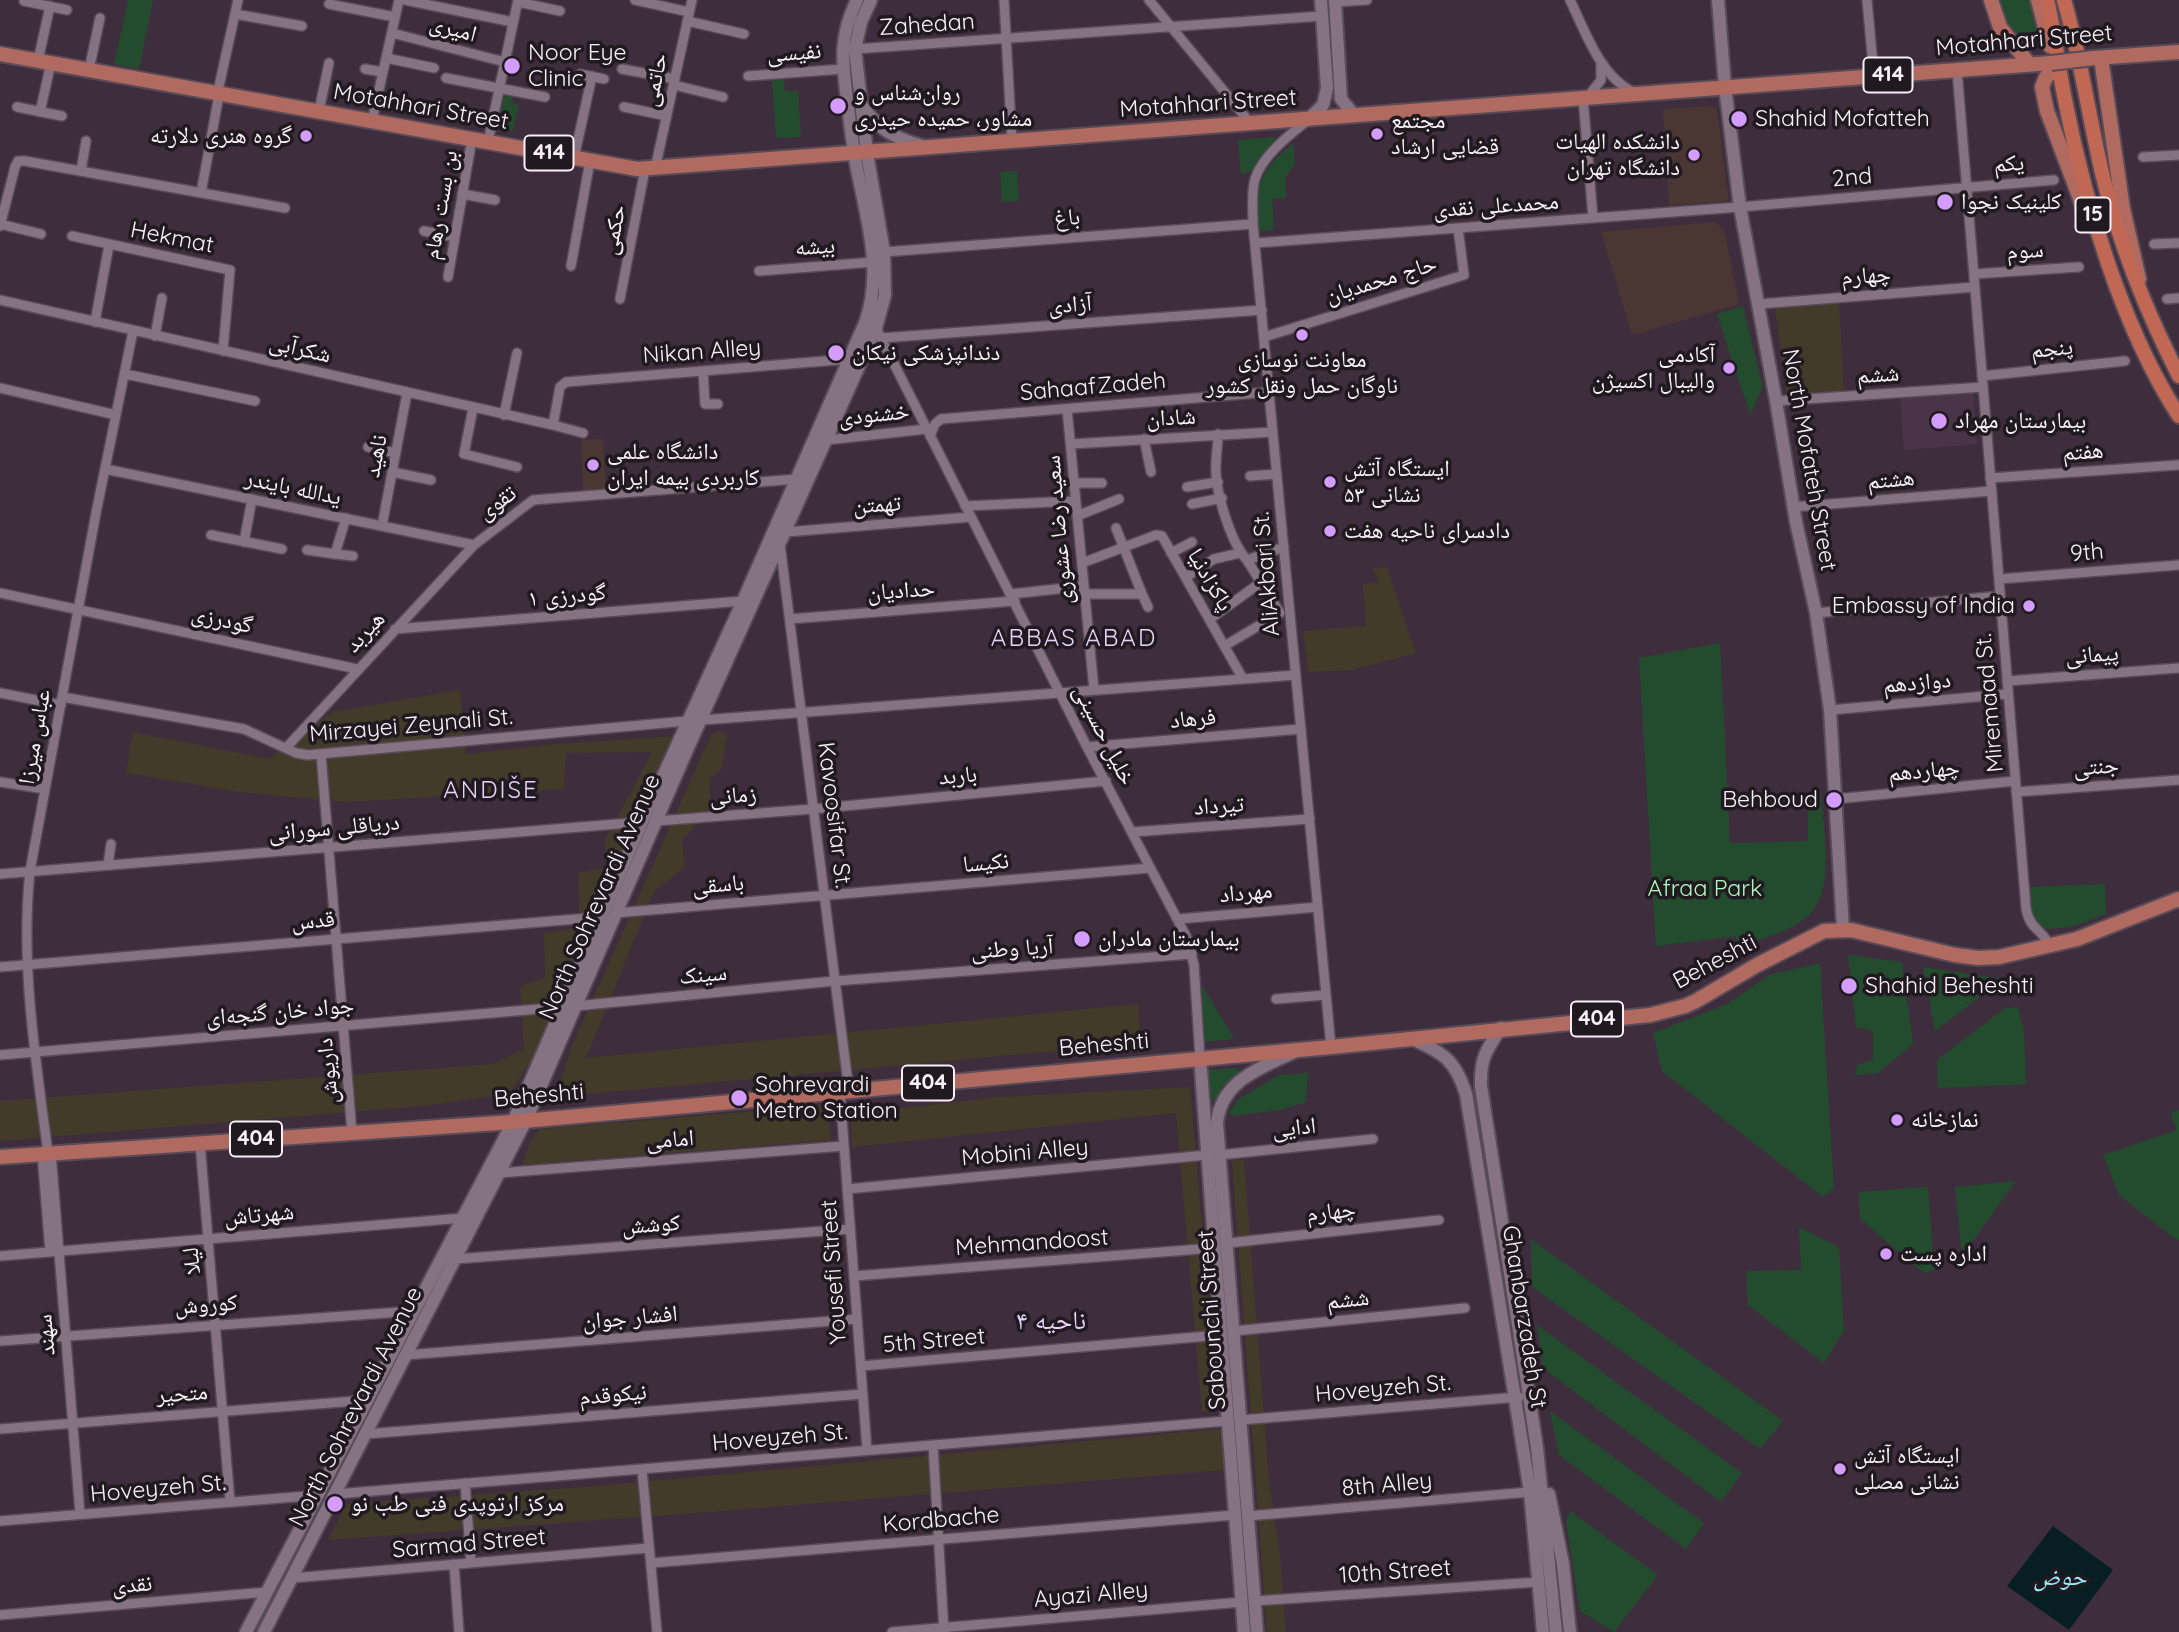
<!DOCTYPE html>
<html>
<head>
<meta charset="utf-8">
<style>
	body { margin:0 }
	canvas { display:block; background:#3e2d3c }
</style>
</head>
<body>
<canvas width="2179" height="1632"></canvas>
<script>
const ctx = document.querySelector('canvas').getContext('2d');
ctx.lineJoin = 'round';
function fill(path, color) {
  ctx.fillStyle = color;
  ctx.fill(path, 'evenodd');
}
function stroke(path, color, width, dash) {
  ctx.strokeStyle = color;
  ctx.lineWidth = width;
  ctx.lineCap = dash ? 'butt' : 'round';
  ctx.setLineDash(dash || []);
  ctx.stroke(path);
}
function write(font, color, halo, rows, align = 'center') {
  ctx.font = font + ' Quicksand,"Noto Naskh Arabic",sans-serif';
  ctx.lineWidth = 7;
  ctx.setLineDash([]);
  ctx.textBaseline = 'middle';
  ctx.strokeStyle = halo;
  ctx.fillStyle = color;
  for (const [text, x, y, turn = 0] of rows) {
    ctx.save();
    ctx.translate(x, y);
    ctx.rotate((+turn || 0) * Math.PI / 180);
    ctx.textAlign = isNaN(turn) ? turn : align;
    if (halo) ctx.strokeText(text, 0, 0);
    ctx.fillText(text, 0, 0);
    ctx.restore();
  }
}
fill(new Path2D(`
	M 1839,302 L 1844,393 L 1787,397 L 1775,308 Z
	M 1387,567 L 1416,653 L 1352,670 L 1308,672 L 1303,631 L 1366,626 L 1363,584 L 1378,582 L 1377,574 L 1374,574 L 1373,568 Z
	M 460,690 L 466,754 L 545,745 L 674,736 L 579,949 L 538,1051 L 509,1094 L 422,1106 L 0,1141 L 0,1101 L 493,1064 L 524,1049 L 520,986 L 545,978 L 544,933 L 580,928 L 578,873 L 606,867 L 605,840 L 652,752 L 566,753 L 564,789 L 347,802 L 239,792 L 126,773 L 133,732 L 269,759 L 332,712 Z
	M 719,731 L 727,735 L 722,768 L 710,779 L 710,811 L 682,840 L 685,867 L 654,891 L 586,1058 L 1138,1004 L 1140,1031 L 1121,1045 L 555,1097 L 572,1046 L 711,735 Z
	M 1190,1087 L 1218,1410 L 1202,1412 L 1176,1113 L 852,1147 L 851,1114 L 998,1097 Z
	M 828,1105 L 831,1140 L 522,1165 L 531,1140 L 540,1129 Z
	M 1244,1160 L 1269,1481 L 1280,1554 L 1286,1632 L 1267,1632 L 1232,1161 Z
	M 1219,1429 L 1225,1470 L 709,1512 L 328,1540 L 347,1504 L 585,1487 Z`), '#423b29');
fill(new Path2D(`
	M 1973,391 L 1977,444 L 1904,450 L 1900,397 Z`), '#4a3448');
fill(new Path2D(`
	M 1712,106 L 1717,110 L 1729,201 L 1669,205 L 1663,109 Z
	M 1715,222 L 1724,230 L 1739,304 L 1632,335 L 1601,232 Z
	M 603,439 L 606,491 L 583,493 L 581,440 Z`), '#4a3632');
fill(new Path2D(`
	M 128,0 L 153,0 L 139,69 L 114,64 Z
	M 1999,0 L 2033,0 L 2041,39 L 2039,45 C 2011,46 2006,24 1999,0 Z
	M 784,79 L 785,91 L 798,91 L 801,137 L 776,138 L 772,80 Z
	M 505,91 L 513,92 L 511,103 L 519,105 L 513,131 L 496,127 Z
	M 1275,137 L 1275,143 L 1250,172 L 1241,174 L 1238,140 Z
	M 1293,143 L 1295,164 L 1286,176 L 1286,198 L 1272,199 L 1274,230 L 1259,231 C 1254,185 1258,173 1293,143 Z
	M 1017,171 L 1019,201 L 1002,202 L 1000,172 Z
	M 1743,306 L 1763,387 L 1750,415 L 1717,314 Z
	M 1720,643 L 1730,843 L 1808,841 L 1808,795 L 1821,794 C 1823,829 1836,887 1810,914 C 1792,932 1760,939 1737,947 L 1736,936 L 1656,946 L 1639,658 Z
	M 2105,884 L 2106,914 L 2071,927 L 2046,929 L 2030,916 L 2031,887 Z
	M 1848,955 L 1902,962 L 1913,1044 L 1878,1073 L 1855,1075 L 1857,1065 L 1873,1060 L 1873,1031 L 1856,1027 Z
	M 1820,963 L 1834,1189 L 1823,1197 L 1662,1071 L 1653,1033 L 1727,1004 L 1769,975 Z
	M 1923,967 L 2003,979 L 1935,1031 Z
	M 1203,987 L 1234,1039 L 1203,1042 L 1199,988 Z
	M 2018,1007 L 2024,1033 L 2026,1084 L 1938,1088 L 1937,1060 L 2005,1008 Z
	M 1237,1068 L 1240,1072 L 1221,1088 L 1215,1100 L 1209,1101 L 1209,1070 Z
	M 1308,1073 L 1306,1102 L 1279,1110 L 1233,1116 L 1229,1113 L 1237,1100 L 1279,1075 Z
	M 2179,1110 L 2179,1240 L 2174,1238 L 2119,1195 L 2103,1155 L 2177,1130 L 2170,1113 Z
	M 2016,1181 L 1962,1256 L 1955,1187 Z
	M 1928,1187 L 1934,1270 L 1924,1273 L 1860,1219 L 1859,1192 Z
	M 1799,1227 L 1839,1247 L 1844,1331 L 1824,1363 L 1748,1305 L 1746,1271 L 1801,1270 Z
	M 1531,1239 L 1783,1421 L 1760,1449 L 1532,1287 Z
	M 1537,1325 L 1742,1473 L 1721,1502 L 1543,1368 Z
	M 1550,1411 L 1704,1523 L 1686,1549 L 1559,1455 Z
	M 1570,1511 L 1658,1575 L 1614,1632 L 1580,1611 L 1566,1522 Z`), '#234c2f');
fill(new Path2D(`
	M 2053,1526 L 2113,1570 L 2069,1630 L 2007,1586 Z`), '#071f23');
const minor = new Path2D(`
	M 405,0 L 513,22
	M 635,0 L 689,12
	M 1004,0 L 1012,142
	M 1149,0 L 1251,124
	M 1570,0 C 1585,31 1600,76 1633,92
	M 1867,0 L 1874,76
	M 24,1 L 67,10
	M 518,2 L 560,11
	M 1335,2 L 1367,0
	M 329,4 L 395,17
	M 235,14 L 302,26
	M 687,21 L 744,34
	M 392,33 L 505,62
	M 855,49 L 1322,16
	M 386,58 L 434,68
	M 38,61 L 50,6
	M 365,69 L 383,72
	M 622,69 L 675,79
	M 89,70 L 100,18
	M 1957,70 L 2026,908 C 2029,929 2042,929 2051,947
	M 580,74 L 604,79
	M 748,76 L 843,69
	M 446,78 L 545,97
	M 674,85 L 723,97
	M 218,91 L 238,0
	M 1583,98 L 1593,218
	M 1587,98 L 1601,80 L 1601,63
	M 17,107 L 62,116
	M 624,107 L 667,116
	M 319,111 L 329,63
	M 40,112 L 51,63
	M 372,121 L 399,0
	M 1307,121 C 1289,135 1262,156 1255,179 C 1251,193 1253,209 1253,224 L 1331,1047
	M 488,142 L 518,0
	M 2143,157 L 2179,155
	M 574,158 L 592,76
	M 655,169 L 692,0
	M 81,171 L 86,141
	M 201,193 L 219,95
	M 462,194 L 495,200
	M 0,224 L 41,234
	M 0,226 L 15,167 L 18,161 L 25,161 L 285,208
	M 424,231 L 455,237
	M 72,236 L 230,270 L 223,351
	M 1256,243 L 1740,207 L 2054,180
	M 2154,244 L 2179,243
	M 884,252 L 1253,224
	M 571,266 L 590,161
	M 759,271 L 874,262
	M 1974,274 L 2079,267
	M 448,277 L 472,139
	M 620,299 L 645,169
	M 2167,299 L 2179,298
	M 0,300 L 553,425 L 560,387 L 566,382 L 850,359
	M 1759,304 L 1975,287
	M 95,322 L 109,245
	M 876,328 L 1087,747 L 1186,936 L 1194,965 L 1200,1058
	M 155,336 L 162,298
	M 1264,337 L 1464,275 L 1458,228
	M 881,338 L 1262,310
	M 703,371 L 705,404 L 718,404
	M 125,374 L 255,401
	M 1982,376 L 2125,361
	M 0,388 L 116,415
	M 1776,401 L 1983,387
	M 473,408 L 464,454 L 517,467
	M 1067,409 L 1094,690
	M 504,415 L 517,353
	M 553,425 L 583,433
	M 1218,434 C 1218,447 1215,460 1216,473 C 1217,496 1231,543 1247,560 L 1280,613 L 1226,645
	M 930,436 L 935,424 L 941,419 L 1269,392
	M 1144,439 L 1151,472
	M 826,440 L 927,429
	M 1071,444 L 1273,432
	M 368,447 L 396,453
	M 105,469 L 474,545
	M 392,472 L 431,480
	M 1250,476 L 1277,474
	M 1990,478 L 2178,465
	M 1074,483 L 1102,483
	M 1187,487 L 1218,482
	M 1192,504 L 1222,498
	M 965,506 L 1076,501
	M 1793,507 L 1992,491
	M 1077,516 L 1119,499
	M 382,526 L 407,393
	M 786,532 L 971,517
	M 211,535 L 282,549
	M 244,542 L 252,499
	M 780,544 L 849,1091
	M 307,550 L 335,554 L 346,518
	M 1171,553 L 1192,542
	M 335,554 L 353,556
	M 1247,560 L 1284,547
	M 1082,563 L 1156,535 L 1162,536 L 1243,679
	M 1186,577 L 1214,559 L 1240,553
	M 1999,579 L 2179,565
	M 0,593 L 357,669
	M 1011,594 L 1084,586
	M 1085,594 L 1142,594 L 1116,528
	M 1142,594 L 1148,607
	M 1816,613 L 2000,596
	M 790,619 L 1015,601
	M 1210,619 L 1260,583
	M 395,629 L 743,601
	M 2007,681 L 2179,668
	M 0,693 L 61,705
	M 62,697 L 244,729 L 296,753 L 308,755 L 687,721
	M 1830,710 L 2008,694
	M 702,720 L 1296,675
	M 1087,747 L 1301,729
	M 286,748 L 474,545 L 533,500 L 797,479
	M 321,754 L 352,1133
	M 0,782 L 45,789
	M 2016,792 L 2179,780
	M 1836,799 L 2015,781
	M 656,821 L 813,809 L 1106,781
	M 1132,832 L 1310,819
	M 108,865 L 111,844
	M 0,874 L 642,822
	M 615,913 L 1150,868
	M 1178,919 L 1318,907
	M 0,967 L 601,917
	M 1276,999 L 1326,995
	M 575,1006 L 835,981 L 1192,954
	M 0,1055 L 562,1007
	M 840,1092 L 867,1450
	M 200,1143 L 230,1502
	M 48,1153 C 36,1061 20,965 30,871 L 96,513 L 133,331
	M 51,1153 L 80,1514
	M 42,1154 L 50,1252
	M 1219,1155 L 1373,1139
	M 499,1173 L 844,1146
	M 847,1189 L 1207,1155
	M 1228,1243 L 1439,1220
	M 0,1256 L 463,1218
	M 455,1259 L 850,1229
	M 854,1276 L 1213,1248
	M 1234,1331 L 1465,1308
	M 0,1341 L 414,1311
	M 406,1355 L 857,1319
	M 861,1366 L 1220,1335
	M 1241,1420 L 1519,1397
	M 0,1429 L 368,1400
	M 366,1434 L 863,1394
	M 933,1445 L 944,1632
	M 642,1469 L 657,1632
	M 465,1483 L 471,1563
	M 336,1494 L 1227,1421
	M 1248,1516 L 1530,1492
	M 0,1521 L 319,1495
	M 651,1563 L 1235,1515
	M 454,1564 L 459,1632
	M 292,1578 L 649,1548
	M 1254,1601 L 1539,1582
	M 0,1615 L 267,1592
	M 892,1632 L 1242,1602`);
const secondary = new Path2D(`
	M 1335,0 L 1341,99 L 1355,116
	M 1718,0 L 1725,87 L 1740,207 L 1776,401 L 1796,522 L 1816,613 L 1830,710 L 1843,929
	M 861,105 C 880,130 892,137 922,146
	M 1309,119 L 1323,105 L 1327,88 L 1321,0
	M 1501,1028 C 1486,1050 1480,1059 1481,1086 L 1537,1448 L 1556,1632
	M 1412,1039 C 1444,1053 1455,1060 1466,1094 L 1530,1492 L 1543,1632
	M 1200,1058 L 1244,1632
	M 1549,1494 L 1563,1564 L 1570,1632
	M 246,1632 L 513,1122 L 642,822 L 743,601 L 865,323 C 884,270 866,217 856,164 C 852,143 850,121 847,100 C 842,60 839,37 857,0
	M 264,1632 L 526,1120 L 686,752 L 876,328 L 885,295 L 884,252 L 867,153 L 855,49 L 861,22 L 871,0
	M 1257,1632 L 1217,1123 C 1221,1081 1260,1068 1294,1052`);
const primary = new Path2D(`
	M 1991,0 L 2000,27 L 2029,64
	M 2038,0 L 2050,46
	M 0,54 L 637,169 L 2051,63
	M 2094,58 L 2179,52
	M 2101,58 L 2123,209 L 2139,279
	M 2053,71 L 2046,77 L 2042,87 L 2047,111 L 2090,225
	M 0,1157 L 513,1122 L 1331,1047 L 1650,1015 L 1685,1006 L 1696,1001 L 1757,965 L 1824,931 L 1851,930 L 1955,955 L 1978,958 L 1999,957 L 2077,939 L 2179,899`);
const trunk = new Path2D(`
	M 2047,0 C 2055,33 2058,67 2065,100 C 2085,203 2122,328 2179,416
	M 2064,0 C 2081,58 2089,118 2103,177 C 2120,246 2147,313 2179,376`);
stroke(minor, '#584a57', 12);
stroke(secondary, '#584a57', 16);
stroke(primary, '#584a57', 18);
stroke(trunk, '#584a57', 18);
stroke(minor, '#857283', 9);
stroke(secondary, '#857283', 12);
stroke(primary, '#b16a60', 14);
stroke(trunk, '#c06854', 14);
const primaryBridge = new Path2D(`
	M 2051,63 L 2094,58`);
stroke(primaryBridge, '#584a57', 18, []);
stroke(primaryBridge, '#b16a60', 14);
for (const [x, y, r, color] of [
	[512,66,9,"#d39cfd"],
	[838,106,9,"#d39cfd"],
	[1739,119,9,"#d39cfd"],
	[1377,134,7,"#d39cfd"],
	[306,136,7,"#d39cfd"],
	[1694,155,7,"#d39cfd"],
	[1945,202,9,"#d39cfd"],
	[1302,335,7,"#d39cfd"],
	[836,353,9,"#d39cfd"],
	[1729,368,7,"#d39cfd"],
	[1939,421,9,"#d39cfd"],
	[593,465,7,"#d39cfd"],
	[1330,482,7,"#d39cfd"],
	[1330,531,7,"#d39cfd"],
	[2029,606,7,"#d39cfd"],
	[1834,800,9,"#d39cfd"],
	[1082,939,9,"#d39cfd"],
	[1849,986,9,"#d39cfd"],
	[739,1098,9,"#d39cfd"],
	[1897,1120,7,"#d39cfd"],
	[1886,1254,7,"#d39cfd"],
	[1840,1469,7,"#d39cfd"],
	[335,1504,9,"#d39cfd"]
]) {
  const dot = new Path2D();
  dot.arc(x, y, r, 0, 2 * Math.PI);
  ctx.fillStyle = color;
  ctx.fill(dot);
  stroke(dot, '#20191f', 2.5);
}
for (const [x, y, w] of [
	[1888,75,49],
	[549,153,49],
	[2093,215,35],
	[1597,1019,52],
	[928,1083,52],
	[256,1139,52]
]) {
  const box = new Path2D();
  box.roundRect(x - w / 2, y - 17.5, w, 35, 5);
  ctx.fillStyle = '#20191f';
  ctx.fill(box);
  stroke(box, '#fbf0fa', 2);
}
write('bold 21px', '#fbf0fa', null, [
	["414",1888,75],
	["414",549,153],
	["15",2093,215],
	["404",1597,1019],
	["404",928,1083],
	["404",256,1139]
]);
write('23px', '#fbf0fa', '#20191f', [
	["Zahedan",927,25,-4],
	["امیری",453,29,15],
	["Motahhari Street",2024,41,-5],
	["نفیسی",794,53,-4],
	["حاتمی",655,80,-78],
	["Motahhari Street",1208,104,-4],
	["Motahhari Street",421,107,10],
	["یکم",2009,164,-4],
	["2nd",1852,178,-5],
	["بن بست رهام",441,205,-80],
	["محمدعلی نقدی",1496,206,-4],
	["باغ",1067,218,-4],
	["حکمی",614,230,-79],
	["Hekmat",172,238,11],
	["بیشه",815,247,-4],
	["سوم",2025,251,-4],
	["چهارم",1866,276,-4],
	["حاج محمدیان",1381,280,-17],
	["آزادی",1070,305,-4],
	["شکرآبی",300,349,13],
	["پنجم",2052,349,-6],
	["Nikan Alley",702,352,-4],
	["ششم",1878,375,-4],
	["SahaafZadeh",1093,387,-5],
	["خشنودی",874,415,-6],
	["شادان",1171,418,-3],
	["هفتم",2083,452,-4],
	["ناهید",376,456,-79],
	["North Mofateh Street",1809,460,80],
	["هشتم",1891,480,-5],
	["یدالله بایندر",293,488,12],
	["تقوی",497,503,-36],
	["تهمتن",877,505,-4],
	["سعید رضا عشوری",1059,530,-95],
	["9th",2087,553,-5],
	["AliAkbari St.",1267,574,-95],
	["پاکزادنیا",1210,580,60],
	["حدادیان",901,591,-4],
	["گودرزی ۱",567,596,-5],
	["گودرزی",222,620,12],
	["هیربد",365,632,-47],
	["پیمانی",2092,655,-4],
	["دوازدهم",1917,683,-5],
	["Miremaad St.",1990,703,-95],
	["فرهاد",1193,719,-5],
	["Mirzayei Zeynali St.",411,726,-5],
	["خلیل حسینی",1104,735,63],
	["عباس میرزا",35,737,-80],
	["جنتی",2096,767,-4],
	["چهاردهم",1924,771,-5],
	["باربد",958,776,-5],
	["زمانی",733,796,-4],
	["تیرداد",1219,806,-4],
	["Kavoosifar St.",834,815,83],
	["دریاقلی سورانی",334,828,-5],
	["نکیسا",986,863,-5],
	["باسقی",718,885,-5],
	["مهرداد",1246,893,-5],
	["North Sohrevardi Avenue",600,897,-66],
	["قدس",313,921,-5],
	["آریا وطنی",1012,949,-4],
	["Beheshti",1715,962,-28],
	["سینک",703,975,-5],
	["جواد خان گنجه‌ای",280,1012,-5],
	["Beheshti",1104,1045,-5],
	["داریوش",328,1071,-95],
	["Beheshti",539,1096,-5],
	["ادایی",1294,1128,-6],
	["امامی",670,1140,-4],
	["Mobini Alley",1025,1153,-5],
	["چهارم",1331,1212,-6],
	["شهرتاش",259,1215,-5],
	["کوشش",651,1225,-4],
	["Mehmandoost",1032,1243,-4],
	["لیلا",192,1261,-95],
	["Yousefi Street",834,1272,-94],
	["ششم",1348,1300,-6],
	["کوروش",206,1305,-4],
	["Ghanbarzadeh St",1524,1317,81],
	["افشار جوان",630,1318,-5],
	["Sabounchi Street",1212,1320,-94],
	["سهند",46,1335,-95],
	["5th Street",934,1341,-5],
	["Hoveyzeh St.",1383,1389,-5],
	["متحیر",182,1394,-4],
	["نیکوقدم",613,1395,-5],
	["North Sohrevardi Avenue",356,1407,-63],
	["Hoveyzeh St.",780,1438,-5],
	["8th Alley",1387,1485,-5],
	["Hoveyzeh St.",158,1489,-5],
	["Kordbache",941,1520,-5],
	["Sarmad Street",469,1544,-5],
	["10th Street",1395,1572,-4],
	["نقدی",132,1585,-5],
	["Ayazi Alley",1091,1595,-5]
]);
write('23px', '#fbf0fa', '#20191f', [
	["Noor Eye",528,53],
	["Clinic",528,79],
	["روان‌شناس و",854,93],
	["مشاور، حمیده حیدری",854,119],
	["Shahid Mofatteh",1755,119],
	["مجتمع",1391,121],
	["قضایی ارشاد",1391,147],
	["گروه هنری دلارته",292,136,"right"],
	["دانشکده الهیات",1680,142,"right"],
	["دانشگاه تهران",1680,168,"right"],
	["کلینیک نجوا",1961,202],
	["دندانپزشکی نیکان",852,353],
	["آکادمی",1715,355,"right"],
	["والیبال اکسیژن",1715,381,"right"],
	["معاونت نوسازی",1302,360,"center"],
	["ناوگان حمل ونقل کشور",1302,386,"center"],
	["بیمارستان مهراد",1955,421],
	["دانشگاه علمی",607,452],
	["کاربردی بیمه ایران",607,478],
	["ایستگاه آتش",1344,469],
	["نشانی ۵۳",1344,495],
	["دادسرای ناحیه هفت",1344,531],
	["Embassy of India",2015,606,"right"],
	["Behboud",1818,800,"right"],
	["بیمارستان مادران",1098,939],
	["Shahid Beheshti",1865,986],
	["Sohrevardi",755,1085],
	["Metro Station",755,1111],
	["نمازخانه",1911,1120],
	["اداره پست",1900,1254],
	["ایستگاه آتش",1854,1456],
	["نشانی مصلی",1854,1482],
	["مرکز ارتوپدی فنی طب نو",351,1504]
], 'left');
write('23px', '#aef8bf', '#20191f', [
	["Afraa Park",1705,889]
]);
ctx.letterSpacing = '2px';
write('24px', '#e7d1fa', '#20191f', [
	["ABBAS ABAD",1074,639],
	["ANDIŠE",491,791]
]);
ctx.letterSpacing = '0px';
write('italic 24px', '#98ecff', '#20191f', [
	["حوض",2060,1578]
]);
write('26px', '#e7d1fa', '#20191f', [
	["ناحیه ۴",1051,1321]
]);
</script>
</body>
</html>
